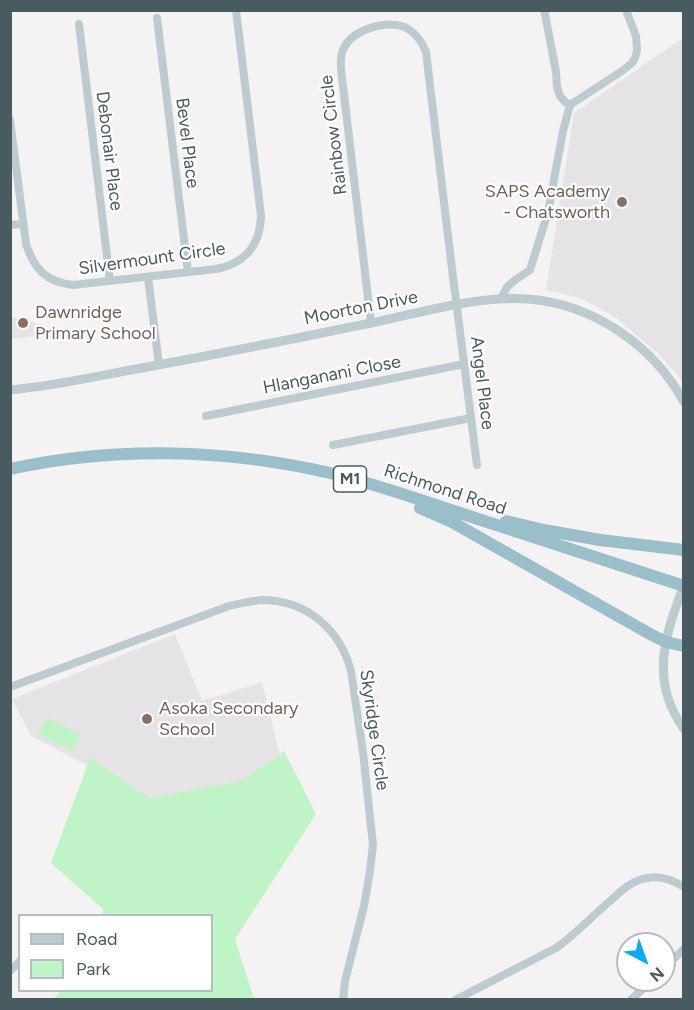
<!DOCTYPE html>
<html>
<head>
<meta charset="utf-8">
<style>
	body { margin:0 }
	#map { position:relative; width:694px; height:1010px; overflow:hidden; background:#f4f2f2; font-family:Figtree,sans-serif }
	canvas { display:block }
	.frame { position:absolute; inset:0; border:12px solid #485b61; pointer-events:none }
	.legend { position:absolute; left:18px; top:914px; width:195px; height:78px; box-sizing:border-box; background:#fff; border:2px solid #b6bdc0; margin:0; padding:8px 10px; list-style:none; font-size:18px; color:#485b61 }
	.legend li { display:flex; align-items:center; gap:12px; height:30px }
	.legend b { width:30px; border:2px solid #b6bdc0 }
	.north { position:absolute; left:616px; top:932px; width:60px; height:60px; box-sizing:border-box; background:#fff; border:2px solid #b6bdc0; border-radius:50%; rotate:139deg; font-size:16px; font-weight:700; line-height:24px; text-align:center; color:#485b61 }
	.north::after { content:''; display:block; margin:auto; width:21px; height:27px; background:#0baaf5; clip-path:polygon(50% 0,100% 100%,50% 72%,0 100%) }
</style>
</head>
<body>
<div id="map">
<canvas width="694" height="1010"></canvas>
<div class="frame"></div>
<ul class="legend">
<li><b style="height:8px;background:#bccbcf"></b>Road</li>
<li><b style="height:16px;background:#bff4c6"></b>Park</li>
</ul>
<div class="north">N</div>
</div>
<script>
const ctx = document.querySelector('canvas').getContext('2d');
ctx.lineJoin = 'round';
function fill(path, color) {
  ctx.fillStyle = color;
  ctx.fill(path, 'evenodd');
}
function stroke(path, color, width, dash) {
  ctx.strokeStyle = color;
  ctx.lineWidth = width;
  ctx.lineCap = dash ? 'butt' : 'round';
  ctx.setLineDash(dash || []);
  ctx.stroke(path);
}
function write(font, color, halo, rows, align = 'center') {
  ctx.font = font + ' Figtree,sans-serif';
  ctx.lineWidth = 4.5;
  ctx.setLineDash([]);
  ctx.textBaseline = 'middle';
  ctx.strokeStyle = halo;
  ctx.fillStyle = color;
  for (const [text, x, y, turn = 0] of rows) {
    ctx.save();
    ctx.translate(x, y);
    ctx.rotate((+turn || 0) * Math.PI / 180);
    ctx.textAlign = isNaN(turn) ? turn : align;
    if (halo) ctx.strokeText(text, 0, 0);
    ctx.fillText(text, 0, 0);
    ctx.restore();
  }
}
fill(new Path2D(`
	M 683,38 L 683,385 L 679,377 L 658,353 L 616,318 L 581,298 L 546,290 L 574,113 Z
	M 10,317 L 22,318 L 49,328 L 46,335 L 11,339 Z
	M 175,634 L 202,701 L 262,682 L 282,764 L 225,795 L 159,803 L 31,736 L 12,699 Z`), '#e5e3e5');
fill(new Path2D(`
	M 47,718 L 81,734 L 73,751 L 38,734 Z
	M 284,751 L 316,814 L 235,939 L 254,999 L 53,999 L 61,991 L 212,990 L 212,916 L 103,915 L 103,909 L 51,863 L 90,758 L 149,798 L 242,781 Z`), '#bff4c6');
stroke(new Path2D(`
	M 544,10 L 546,19 L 556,72 L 557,87 L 560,96 L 565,102 L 570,105
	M 157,18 L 188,272
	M 79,24 L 110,281
	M 10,120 L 26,244 C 34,269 46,282 73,285 L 216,269 C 245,263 260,246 261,216 L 236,10
	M 10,225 L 23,224
	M 148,277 L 159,365
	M 501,299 L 507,287 L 515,280 L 530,270 L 548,212 L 563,131 L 570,105 L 622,71 L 632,63 L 635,58 L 637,51 L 636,36 L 626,10
	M 371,323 L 341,69 C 341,63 340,56 343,50 C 351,30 384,20 405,27 C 415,32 422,42 426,52 L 452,269 L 477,465
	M 206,416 L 464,364
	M 333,445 L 471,418
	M 10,687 L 229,606 C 240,603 251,601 262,600 C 306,600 340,629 351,671 L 363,752 L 373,845 L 370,871 L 364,906 L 345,981 L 343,1000
	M 664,968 L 684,949
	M 10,971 L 20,961
	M 455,1000 L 556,948 C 575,935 591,917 609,902 C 618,894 627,884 639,880 C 655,874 670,878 684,887
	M 631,1000 L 652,980`), '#bccbcf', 8);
stroke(new Path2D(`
	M 10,390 C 53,386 94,377 136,369 C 214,355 293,339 371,323 C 419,313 479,295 528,299 C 593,304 653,345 684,402
	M 684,585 C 665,635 649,681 684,729`), '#bccbcf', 9);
stroke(new Path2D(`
	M 10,469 C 115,446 226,449 330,473 C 381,485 431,504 481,520 C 549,542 616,564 684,586
	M 420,508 L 452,522 L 650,634 L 666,642 L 684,646
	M 506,521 L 544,530 L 600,540 L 684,550`), '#9bbecb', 12);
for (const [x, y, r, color] of [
	[622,202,6,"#8d6e63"],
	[23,323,6,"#8d6e63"],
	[147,719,6,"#8d6e63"]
]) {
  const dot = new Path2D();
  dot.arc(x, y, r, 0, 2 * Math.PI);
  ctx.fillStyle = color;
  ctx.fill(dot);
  stroke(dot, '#fff', 2);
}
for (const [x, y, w] of [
	[350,479,33]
]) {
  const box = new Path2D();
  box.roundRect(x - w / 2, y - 13, w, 26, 4.5);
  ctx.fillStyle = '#fff';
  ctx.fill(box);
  stroke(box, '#485b61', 1.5);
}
write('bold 16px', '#485b61', null, [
	["M1",350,479]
]);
write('18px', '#485b61', '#fff', [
	["Rainbow Circle",334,135,-97],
	["Bevel Place",187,143,83],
	["Debonair Place",109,151,83],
	["Silvermount Circle",152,259,-8],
	["Moorton Drive",361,308,-11],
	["Hlanganani Close",332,375,-11],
	["Angel Place",482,383,83],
	["Richmond Road",445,490,18],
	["Skyridge Circle",374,730,82]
]);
write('18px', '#785e54', '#fff', [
	["SAPS Academy",610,192,"right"],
	["- Chatsworth",610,213,"right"],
	["Dawnridge",35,313],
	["Primary School",35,334],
	["Asoka Secondary",159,709],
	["School",159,730]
], 'left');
</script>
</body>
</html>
